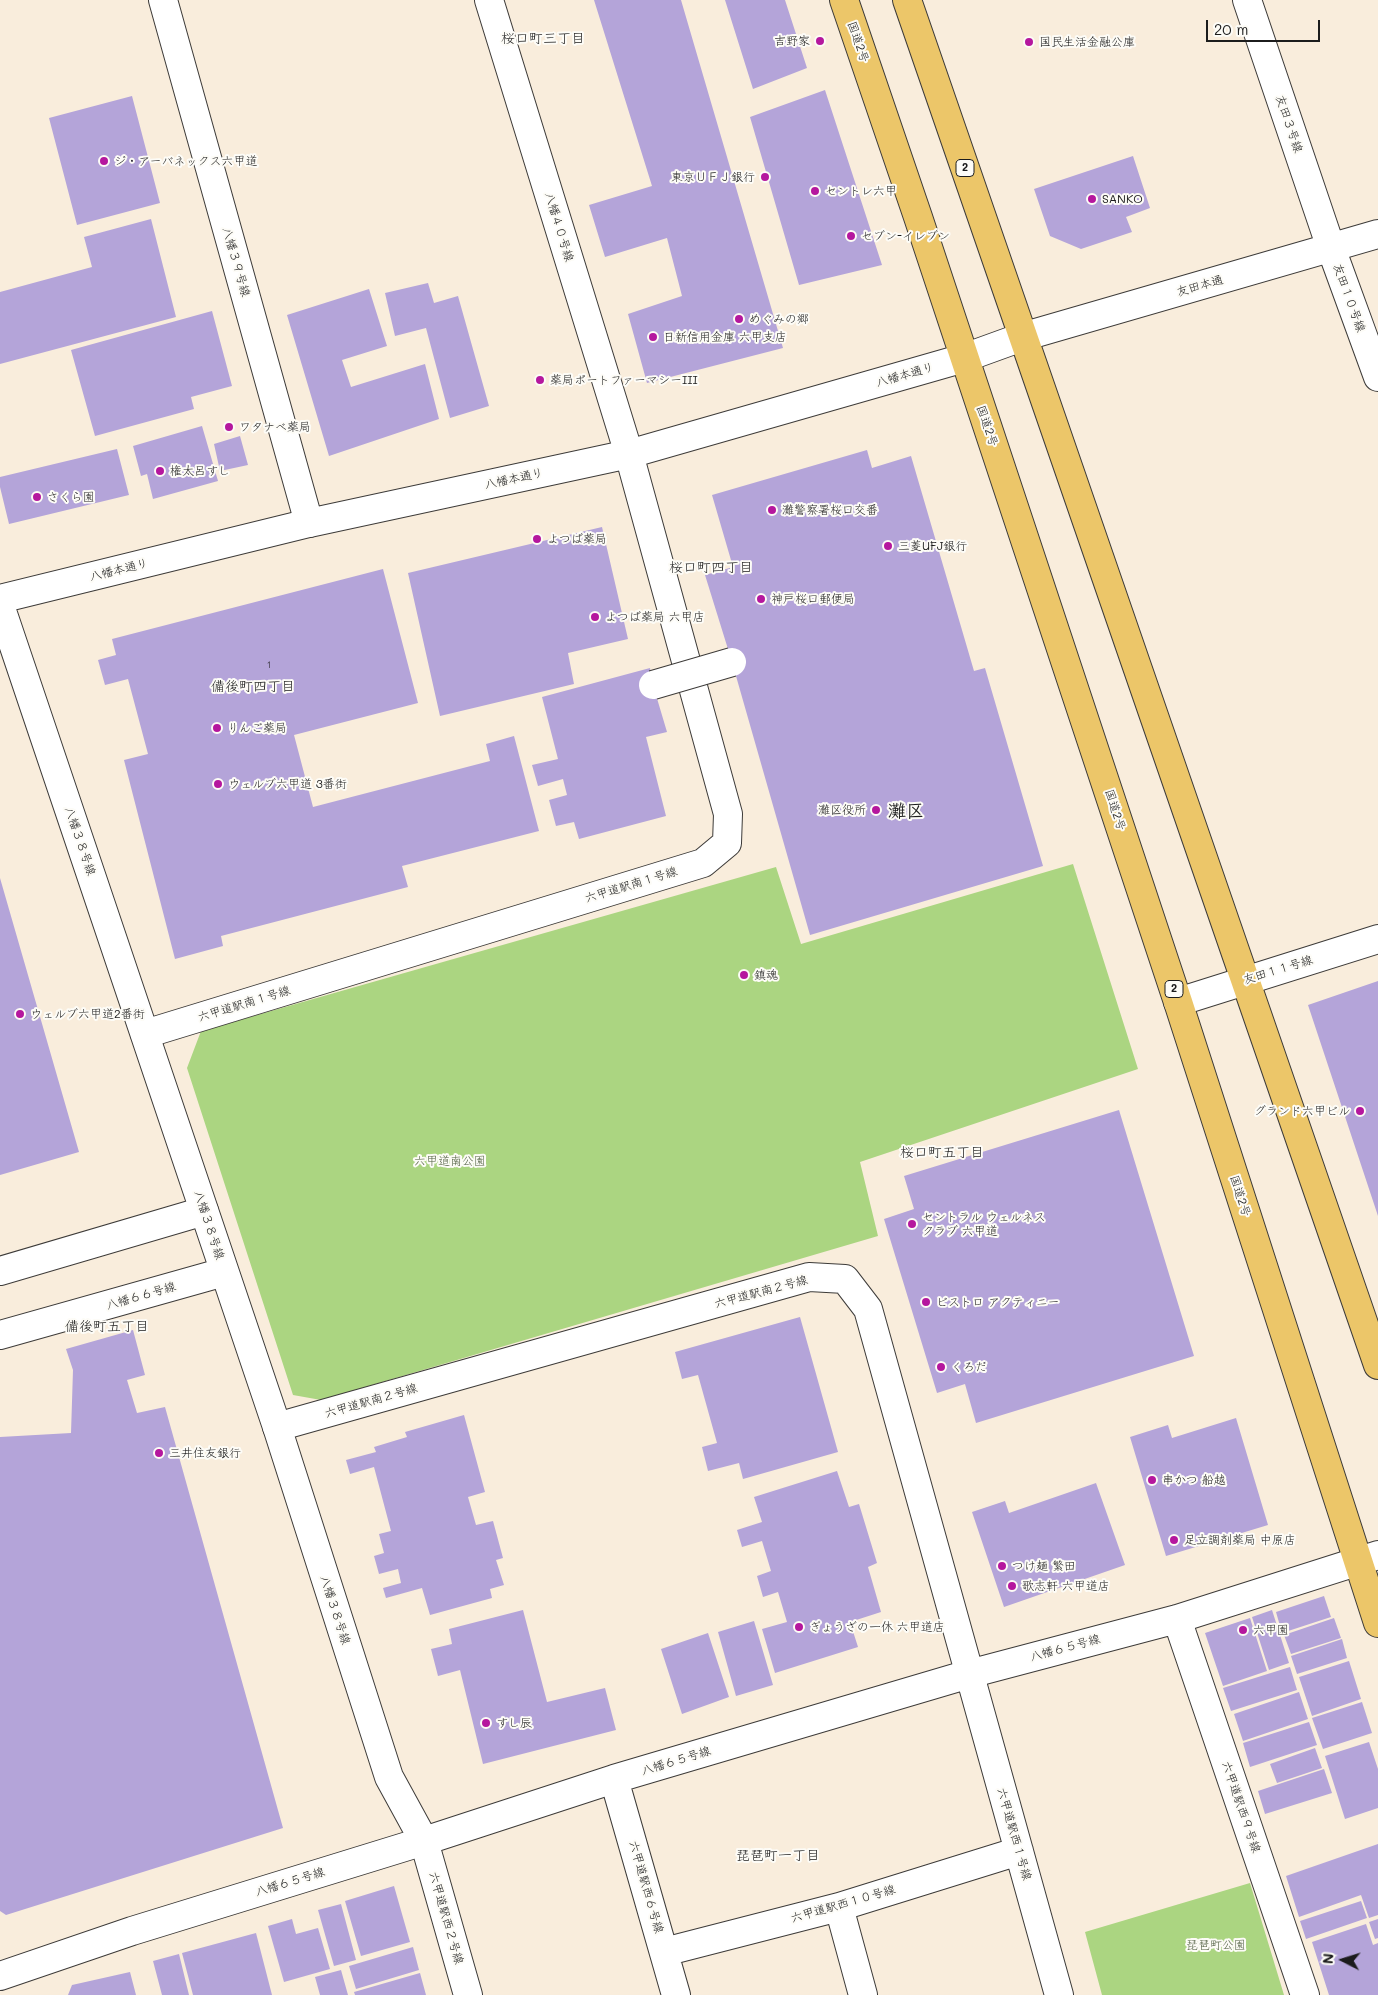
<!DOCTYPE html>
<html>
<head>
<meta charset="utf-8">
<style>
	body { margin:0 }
	#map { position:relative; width:1378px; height:1995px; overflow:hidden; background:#f9eddc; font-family:Mali,sans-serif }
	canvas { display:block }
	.north { position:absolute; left:1318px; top:1935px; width:50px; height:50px; -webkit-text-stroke:4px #fdfcf7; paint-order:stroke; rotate:275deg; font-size:14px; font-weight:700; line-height:20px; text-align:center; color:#1c1c1c }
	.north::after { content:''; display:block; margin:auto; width:18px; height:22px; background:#1c1c1c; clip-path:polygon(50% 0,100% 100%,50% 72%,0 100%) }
	.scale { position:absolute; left:1206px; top:20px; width:114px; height:22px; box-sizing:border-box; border:2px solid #1c1c1c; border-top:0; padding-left:6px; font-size:15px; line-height:18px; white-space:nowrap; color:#1c1c1c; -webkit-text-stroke:4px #fdfcf7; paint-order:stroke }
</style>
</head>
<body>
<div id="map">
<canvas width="1378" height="1995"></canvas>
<div class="north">N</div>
<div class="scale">20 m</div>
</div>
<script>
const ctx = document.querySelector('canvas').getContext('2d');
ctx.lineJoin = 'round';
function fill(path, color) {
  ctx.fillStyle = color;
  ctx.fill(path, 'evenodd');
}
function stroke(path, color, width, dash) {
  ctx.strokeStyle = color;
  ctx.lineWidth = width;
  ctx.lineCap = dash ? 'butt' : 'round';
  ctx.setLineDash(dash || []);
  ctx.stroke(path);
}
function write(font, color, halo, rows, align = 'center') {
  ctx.font = font + ' Mali,"Klee One",sans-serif';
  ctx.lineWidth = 4;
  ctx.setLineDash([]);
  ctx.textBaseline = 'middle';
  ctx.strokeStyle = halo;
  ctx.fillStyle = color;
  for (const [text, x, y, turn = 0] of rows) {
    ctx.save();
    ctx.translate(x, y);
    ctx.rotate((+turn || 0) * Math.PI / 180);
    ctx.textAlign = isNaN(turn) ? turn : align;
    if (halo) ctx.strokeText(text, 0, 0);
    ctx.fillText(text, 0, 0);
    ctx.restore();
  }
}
fill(new Path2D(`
	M 1073,864 L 1138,1069 L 860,1162 L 878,1236 L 321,1400 L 293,1395 L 187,1068 L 201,1031 L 776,867 L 801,944 Z
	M 1250,1883 L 1284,1995 L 1102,1995 L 1085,1932 Z`), '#abd581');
fill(new Path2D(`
	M 594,0 L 681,0 L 783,348 L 647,383 L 628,314 L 682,296 L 667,238 L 605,257 L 589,205 L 652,186 Z
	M 725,0 L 785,0 L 807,68 L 753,89 Z
	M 825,90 L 882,265 L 799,285 L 750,117 Z
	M 132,96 L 160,203 L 77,225 L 49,118 Z
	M 1133,156 L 1150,208 L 1126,217 L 1132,232 L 1081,249 L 1050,236 L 1034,189 Z
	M 151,219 L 176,317 L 0,364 L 0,292 L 92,267 L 84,237 Z
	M 428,283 L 434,303 L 458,296 L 489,406 L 450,418 L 426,328 L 395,336 L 385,293 Z
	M 369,289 L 387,346 L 342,360 L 351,387 L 425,364 L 439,419 L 329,456 L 287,315 Z
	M 212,311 L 232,386 L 191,397 L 194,409 L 95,436 L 71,350 Z
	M 202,426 L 218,481 L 153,499 L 147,474 L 141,476 L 133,446 Z
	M 240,436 L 248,465 L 220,471 L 214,444 Z
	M 117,449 L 129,495 L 9,524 L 0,487 L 0,477 Z
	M 867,450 L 872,468 L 911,456 L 974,671 L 985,668 L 1043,866 L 810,935 L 732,662 L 705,575 L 733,567 L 712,495 Z
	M 602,527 L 628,639 L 568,653 L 574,684 L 440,716 L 408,573 Z
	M 383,569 L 418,703 L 294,735 L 313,807 L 490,761 L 486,744 L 514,736 L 539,831 L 402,866 L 408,887 L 221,936 L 223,946 L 175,959 L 124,760 L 148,754 L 128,679 L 105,685 L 98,660 L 116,655 L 112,639 Z
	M 650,668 L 653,685 L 667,732 L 646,737 L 666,816 L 579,839 L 574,822 L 556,826 L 549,800 L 567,795 L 563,779 L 538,786 L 532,765 L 558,759 L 542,697 Z
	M 0,878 L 79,1152 L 0,1175 Z
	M 1378,981 L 1378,1216 L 1308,1005 Z
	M 1119,1110 L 1194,1356 L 976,1423 L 965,1384 L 937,1393 L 884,1219 L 914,1209 L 904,1176 Z
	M 800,1317 L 838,1452 L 743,1479 L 739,1463 L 708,1471 L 702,1447 L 717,1443 L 698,1375 L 682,1379 L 675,1352 Z
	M 133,1330 L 145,1375 L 127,1380 L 137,1413 L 165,1407 L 283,1828 L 6,1915 L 0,1911 L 0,1437 L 71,1433 L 73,1370 L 66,1349 Z
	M 464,1415 L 485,1492 L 468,1497 L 476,1525 L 493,1521 L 503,1558 L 496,1560 L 504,1585 L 490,1589 L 492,1598 L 430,1615 L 422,1588 L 386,1598 L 383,1588 L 401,1583 L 398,1569 L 379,1574 L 374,1556 L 384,1553 L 379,1534 L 391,1531 L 374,1467 L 350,1474 L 346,1460 L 376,1452 L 374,1447 L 407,1437 L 405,1432 Z
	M 1236,1418 L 1268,1525 L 1166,1556 L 1130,1437 L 1168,1425 L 1172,1438 Z
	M 837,1471 L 849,1507 L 859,1504 L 877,1563 L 868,1567 L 881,1612 L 850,1622 L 858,1647 L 775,1673 L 762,1629 L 787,1622 L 778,1592 L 763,1597 L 757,1576 L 771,1571 L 762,1541 L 742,1547 L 737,1530 L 762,1522 L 754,1497 Z
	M 1096,1483 L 1125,1565 L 1004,1607 L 972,1512 L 1005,1501 L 1009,1513 Z
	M 1324,1596 L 1331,1617 L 1282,1633 L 1276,1612 Z
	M 523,1610 L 547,1702 L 605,1688 L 616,1730 L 483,1764 L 460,1670 L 438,1676 L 431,1649 L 452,1644 L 449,1629 Z
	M 1272,1610 L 1289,1663 L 1269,1670 L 1252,1617 Z
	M 1250,1618 L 1267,1671 L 1223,1686 L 1205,1633 Z
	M 1334,1618 L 1341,1638 L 1291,1654 L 1284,1635 Z
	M 754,1621 L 773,1685 L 736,1696 L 718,1632 Z
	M 708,1633 L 729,1697 L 682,1714 L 661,1649 Z
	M 1342,1639 L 1347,1658 L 1297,1674 L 1291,1656 Z
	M 1349,1661 L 1361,1699 L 1312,1716 L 1299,1677 Z
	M 1290,1667 L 1297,1690 L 1231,1711 L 1223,1688 Z
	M 1299,1692 L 1308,1719 L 1243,1741 L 1234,1714 Z
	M 1362,1702 L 1372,1733 L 1323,1749 L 1312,1718 Z
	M 1309,1722 L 1317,1745 L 1250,1767 L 1243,1743 Z
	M 1369,1742 L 1378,1769 L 1378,1808 L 1345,1819 L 1325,1756 Z
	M 1315,1748 L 1322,1768 L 1277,1783 L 1270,1764 Z
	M 1324,1769 L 1332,1793 L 1265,1814 L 1258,1791 Z
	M 1378,1844 L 1378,1915 L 1369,1918 L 1361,1895 L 1299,1917 L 1286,1876 Z
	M 394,1886 L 410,1942 L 361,1956 L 345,1901 Z
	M 1361,1901 L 1367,1918 L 1306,1939 L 1300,1921 Z
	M 341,1904 L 356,1960 L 334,1966 L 318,1910 Z
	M 292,1919 L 296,1934 L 318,1928 L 330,1969 L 284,1982 L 268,1926 Z
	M 1378,1919 L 1378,1938 L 1375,1939 L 1369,1922 Z
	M 1366,1924 L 1373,1945 L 1378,1943 L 1378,1995 L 1329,1995 L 1312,1942 Z
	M 256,1933 L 272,1995 L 193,1995 L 182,1953 Z
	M 413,1947 L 419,1970 L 356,1989 L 349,1966 Z
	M 179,1954 L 189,1995 L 162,1995 L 153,1961 Z
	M 341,1970 L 348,1995 L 320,1995 L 315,1977 Z
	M 130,1972 L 136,1995 L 68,1995 L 72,1985 Z
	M 420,1973 L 426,1995 L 355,1995 L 354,1992 Z`), '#b4a4d9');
const minor = new Path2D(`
	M 163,0 L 309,523
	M 1247,0 L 1331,248 L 1378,377
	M 1178,1002 L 1378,939
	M 145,1034 L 703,863 L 727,843 L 728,814 L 629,454 L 489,0
	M 0,1271 L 204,1211
	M 0,1335 L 224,1272
	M 277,1427 L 809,1277 L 845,1279 L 868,1309 L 1059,1995
	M 1177,1619 L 1305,1995
	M 614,1779 L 676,1995
	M 839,1907 L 863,1995
	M 664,1952 L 839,1907 L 1019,1851
	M 468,1995 L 424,1841 L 614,1779 L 969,1674 L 1177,1619 L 1378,1555`);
const tertiary = new Path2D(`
	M 0,599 L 309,523 L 629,454 L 964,358 L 1022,337 L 1378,234
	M 0,605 L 277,1427 L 389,1777 L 424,1841 L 132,1931 L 0,1976`);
const trunk = new Path2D(`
	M 844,0 L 918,217 L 1178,1002 L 1378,1623
	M 907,0 L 1378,1365`);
stroke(minor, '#3d3b39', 30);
stroke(tertiary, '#3d3b39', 30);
stroke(trunk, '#3d3b39', 30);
stroke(minor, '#fff', 28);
stroke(tertiary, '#fff', 28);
stroke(trunk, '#ecc669', 28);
const pedestrianBridge = new Path2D(`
	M 653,685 L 732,662`);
stroke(pedestrianBridge, '#3d3b39', 30, []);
stroke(pedestrianBridge, '#fff', 28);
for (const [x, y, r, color] of [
	[820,41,5,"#b5179e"],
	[1029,42,5,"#b5179e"],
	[104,161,5,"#b5179e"],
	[765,177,5,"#b5179e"],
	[815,191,5,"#b5179e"],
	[1092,199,5,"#b5179e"],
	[851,236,5,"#b5179e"],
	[739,319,5,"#b5179e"],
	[653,337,5,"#b5179e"],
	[540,380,5,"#b5179e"],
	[229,427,5,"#b5179e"],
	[160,471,5,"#b5179e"],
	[37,497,5,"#b5179e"],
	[772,510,5,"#b5179e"],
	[537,539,5,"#b5179e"],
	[888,546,5,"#b5179e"],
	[761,599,5,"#b5179e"],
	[595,617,5,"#b5179e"],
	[217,728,5,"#b5179e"],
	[218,784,5,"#b5179e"],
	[876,810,5,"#b5179e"],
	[744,975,5,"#b5179e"],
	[20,1014,5,"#b5179e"],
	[1360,1111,5,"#b5179e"],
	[912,1224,5,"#b5179e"],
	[926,1302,5,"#b5179e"],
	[941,1367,5,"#b5179e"],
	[159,1453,5,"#b5179e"],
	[1152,1480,5,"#b5179e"],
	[1174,1540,5,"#b5179e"],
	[1002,1566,5,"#b5179e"],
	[1012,1586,5,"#b5179e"],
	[799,1627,5,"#b5179e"],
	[1243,1630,5,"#b5179e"],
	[486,1723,5,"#b5179e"]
]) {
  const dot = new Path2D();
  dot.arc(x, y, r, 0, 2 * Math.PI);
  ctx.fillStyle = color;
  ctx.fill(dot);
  stroke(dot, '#fdfcf7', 2);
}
write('10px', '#423e4b', null, [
	["1",269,665]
]);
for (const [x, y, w] of [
	[965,168,18],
	[1174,989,18]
]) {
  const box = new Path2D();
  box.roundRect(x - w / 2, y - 8.5, w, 17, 4);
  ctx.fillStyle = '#fdfcf7';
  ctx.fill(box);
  stroke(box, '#1c1c1c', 1);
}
write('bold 11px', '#1c1c1c', null, [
	["2",965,168],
	["2",1174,989]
]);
write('12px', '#1c1c1c', '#fdfcf7', [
	["吉野家",810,41,"right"],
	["国民生活金融公庫",1039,42],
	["ジ・アーバネックス六甲道",114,161],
	["東京ＵＦＪ銀行",755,177,"right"],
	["セントレ六甲",825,191],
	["SANKO",1102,199],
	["セブン-イレブン",861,236],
	["めぐみの郷",749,319],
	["日新信用金庫 六甲支店",663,337],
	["薬局ポートファーマシーIII",550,380],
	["ワタナベ薬局",239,427],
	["権太呂すし",170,471],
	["さくら園",47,497],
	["灘警察署桜口交番",782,510],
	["よつば薬局",547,539],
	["三菱UFJ銀行",898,546],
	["神戸桜口郵便局",771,599],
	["よつば薬局 六甲店",605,617],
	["りんご薬局",227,728],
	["ウェルブ六甲道 3番街",228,784],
	["灘区役所",866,810,"right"],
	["鎮魂",754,975],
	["ウェルブ六甲道2番街",30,1014],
	["グランド六甲ビル",1350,1111,"right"],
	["セントラル ウェルネス",922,1217],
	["クラブ 六甲道",922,1231],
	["ビストロ アクティニー",936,1302],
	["くろだ",951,1367],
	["三井住友銀行",169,1453],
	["串かつ 船越",1162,1480],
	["足立調剤薬局 中原店",1184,1540],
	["つけ麺 繁田",1012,1566],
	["歌志軒 六甲道店",1022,1586],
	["ぎょうざの一休 六甲道店",809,1627],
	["六甲園",1253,1630],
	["すし辰",496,1723]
], 'left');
write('12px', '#1c1c1c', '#fdfcf7', [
	["国道2号",858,42,71],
	["友田３号線",1289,124,71],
	["八幡４０号線",559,227,73],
	["八幡３９号線",236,262,74],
	["友田本通",1200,286,-16],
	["友田１０号線",1349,298,70],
	["八幡本通り",905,375,-16],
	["国道2号",987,426,71],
	["八幡本通り",514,479,-12],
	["八幡本通り",119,570,-14],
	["国道2号",1115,810,72],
	["八幡３８号線",80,841,71],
	["六甲道駅南１号線",631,885,-17],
	["友田１１号線",1278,970,-17],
	["六甲道駅南１号線",244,1004,-17],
	["国道2号",1240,1196,72],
	["八幡３８号線",209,1225,72],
	["六甲道駅南２号線",761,1292,-15],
	["八幡６６号線",141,1296,-16],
	["六甲道駅南２号線",371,1401,-16],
	["八幡３８号線",335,1610,72],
	["八幡６５号線",1065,1648,-15],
	["八幡６５号線",676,1761,-17],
	["六甲道駅西９号線",1241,1807,71],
	["六甲道駅西１号線",1014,1834,74],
	["八幡６５号線",290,1882,-17],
	["六甲道駅西６号線",646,1887,74],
	["六甲道駅西１０号線",843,1904,-16],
	["六甲道駅西２号線",446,1918,74]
]);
write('12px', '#4e5d3f', '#fdfcf7', [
	["六甲道南公園",450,1161],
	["琵琶町公園",1216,1945]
]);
write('14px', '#1c1c1c', '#fdfcf7', [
	["桜口町三丁目",543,39],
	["桜口町四丁目",711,568],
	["備後町四丁目",253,687],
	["桜口町五丁目",942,1153],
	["備後町五丁目",107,1327],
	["琵琶町一丁目",778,1856]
]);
write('bold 18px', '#1c1c1c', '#fdfcf7', [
	["灘区",906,811]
]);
</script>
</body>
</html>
